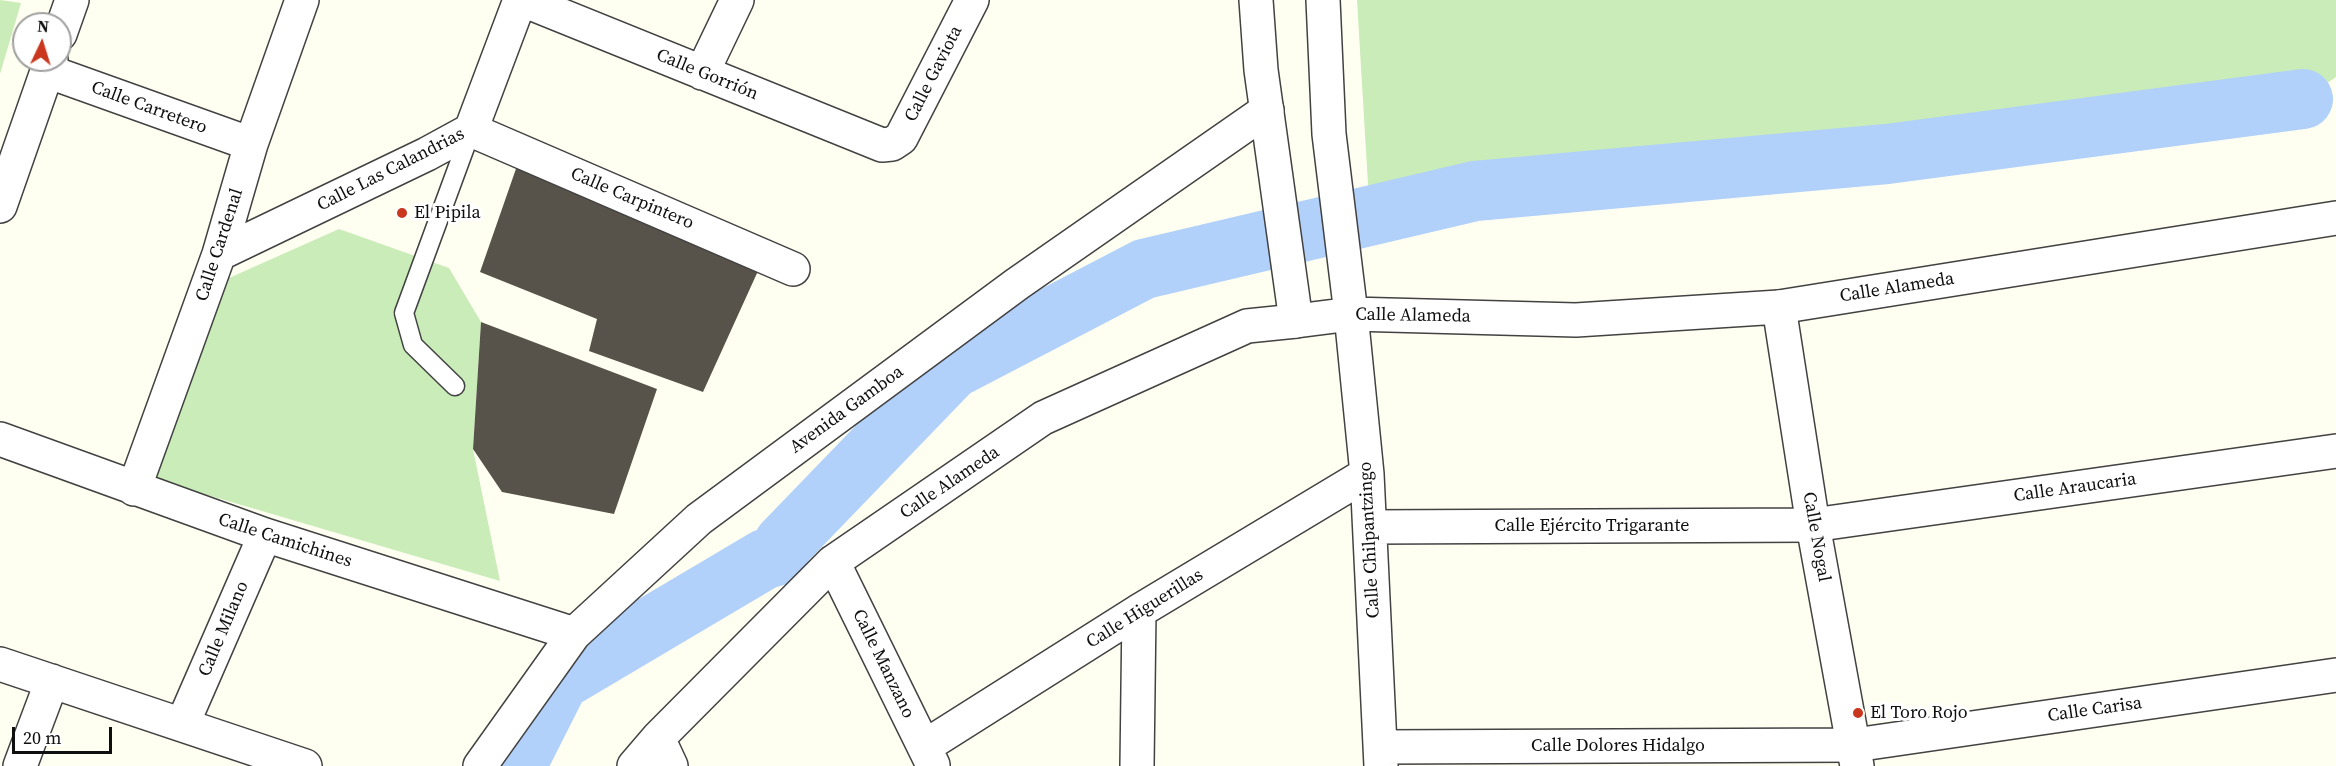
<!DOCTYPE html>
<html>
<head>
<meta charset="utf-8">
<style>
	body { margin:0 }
	#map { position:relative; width:2336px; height:766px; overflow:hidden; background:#fffff1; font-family:"Source Serif 4",serif }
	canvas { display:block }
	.north { position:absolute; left:12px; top:12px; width:60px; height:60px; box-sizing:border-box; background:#fff; border:2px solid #9f9f9f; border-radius:50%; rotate:4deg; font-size:16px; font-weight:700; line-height:24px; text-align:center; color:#0f0f0f }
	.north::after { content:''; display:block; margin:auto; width:21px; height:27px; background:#c8371e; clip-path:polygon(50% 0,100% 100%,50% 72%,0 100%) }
	.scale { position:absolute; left:12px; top:727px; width:100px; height:27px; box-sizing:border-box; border:3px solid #0f0f0f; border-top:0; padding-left:8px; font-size:18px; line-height:21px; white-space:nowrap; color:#0f0f0f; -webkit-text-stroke:4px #fff; paint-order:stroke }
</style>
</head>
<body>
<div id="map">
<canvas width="2336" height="766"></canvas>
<div class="north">N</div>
<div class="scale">20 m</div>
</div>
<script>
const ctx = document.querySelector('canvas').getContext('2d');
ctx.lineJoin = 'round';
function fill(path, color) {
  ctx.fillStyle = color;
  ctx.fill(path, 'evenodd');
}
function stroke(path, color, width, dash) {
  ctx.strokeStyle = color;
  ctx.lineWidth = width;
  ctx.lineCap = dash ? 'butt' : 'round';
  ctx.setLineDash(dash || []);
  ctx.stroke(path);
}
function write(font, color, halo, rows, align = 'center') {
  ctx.font = font + ' "Source Serif 4",serif';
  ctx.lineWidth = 6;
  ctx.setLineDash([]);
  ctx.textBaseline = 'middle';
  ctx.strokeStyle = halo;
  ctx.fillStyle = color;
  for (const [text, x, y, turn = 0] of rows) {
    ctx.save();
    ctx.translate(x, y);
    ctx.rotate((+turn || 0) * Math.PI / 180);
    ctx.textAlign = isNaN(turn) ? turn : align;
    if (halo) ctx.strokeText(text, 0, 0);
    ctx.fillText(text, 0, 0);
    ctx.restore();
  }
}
fill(new Path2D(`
	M 0,0 L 21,3 L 0,74 Z
	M 1357,0 L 2336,0 L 2336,77 L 2274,119 L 1887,143 L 1482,181 L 1369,201 Z
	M 339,229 L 449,268 L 481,322 L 473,449 L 500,581 L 153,479 L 229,278 Z`), '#c9ecb8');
stroke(new Path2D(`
	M 516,766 L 559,681 L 765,559 L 776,556 L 784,543 L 952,369 L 1144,269 L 1475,191 L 1887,154 L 2303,99`), '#b2d1fa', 60);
fill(new Path2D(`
	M 518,163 L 763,260 L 703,392 L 589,351 L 597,319 L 480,272 Z
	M 481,322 L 657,389 L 614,514 L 502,492 L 473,449 Z`), '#58534a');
const service = new Path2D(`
	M 455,386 L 413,345 L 404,313 L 471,131`);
const minor = new Path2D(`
	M 523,0 L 882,145 L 892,144 L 901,138 L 972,0
	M 60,34 L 72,0
	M 47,71 L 251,144
	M 702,73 L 737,0
	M 471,130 L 793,269
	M 0,206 L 51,60
	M 219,254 L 427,154 L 471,130 L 520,0
	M 1779,307 L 2336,218
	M 1351,314 L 1367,474 L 1381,766
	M 0,439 L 265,535 L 574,634
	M 134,489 L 219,254 L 251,144 L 302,0
	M 1370,527 L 1813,525 L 2336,451
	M 833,562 L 933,765
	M 0,664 L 305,766
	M 183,723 L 265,535
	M 658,738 L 671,766
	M 924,747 L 1139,611 L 1367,474
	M 1381,747 L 1855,745 L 2336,675
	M 20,766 L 52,681
	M 480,766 L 574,634 L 699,519 L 1017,284 L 1267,110
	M 634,766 L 658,738 L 833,562 L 1043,418 L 1247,326 L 1296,321
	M 1137,766 L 1139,611`);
const tertiary = new Path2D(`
	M 1256,0 L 1261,70 L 1296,321 L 1351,314 L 1576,320 L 1779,307 L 1813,525 L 1857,766
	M 1323,0 L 1329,134 L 1351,314`);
stroke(service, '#424242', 21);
stroke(minor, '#424242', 36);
stroke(tertiary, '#424242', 36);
stroke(service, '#fff', 18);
stroke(minor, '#fff', 33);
stroke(tertiary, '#fff', 33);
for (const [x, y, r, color] of [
	[402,213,6,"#c8371e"],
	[1858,713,6,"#c8371e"]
]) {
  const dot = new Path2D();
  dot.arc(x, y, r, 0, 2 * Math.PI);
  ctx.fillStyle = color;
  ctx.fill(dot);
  stroke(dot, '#fff', 2);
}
write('18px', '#0f0f0f', '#fff', [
	["Calle Gaviota",934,74,-63],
	["Calle Gorrión",707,75,22],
	["Calle Carretero",149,108,20],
	["Calle Las Calandrias",391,170,-27],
	["Calle Carpintero",632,199,23],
	["Calle Cardenal",220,245,-72],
	["Calle Alameda",1897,288,-9],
	["Calle Alameda",1413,316,1],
	["Avenida Gamboa",847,410,-36],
	["Calle Alameda",950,483,-34],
	["Calle Araucaria",2075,488,-8],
	["Calle Ejército Trigarante",1592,526],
	["Calle Nogal",1816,537,80],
	["Calle Chilpantzingo",1370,540,-93],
	["Calle Camichines",285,541,18],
	["Calle Higuerillas",1145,609,-32],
	["Calle Milano",224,629,-67],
	["Calle Manzano",883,664,64],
	["Calle Carisa",2095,710,-8],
	["Calle Dolores Hidalgo",1618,746]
]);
write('18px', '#0f0f0f', '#fff', [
	["El Pipila",414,213],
	["El Toro Rojo",1870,713]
], 'left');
</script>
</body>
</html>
